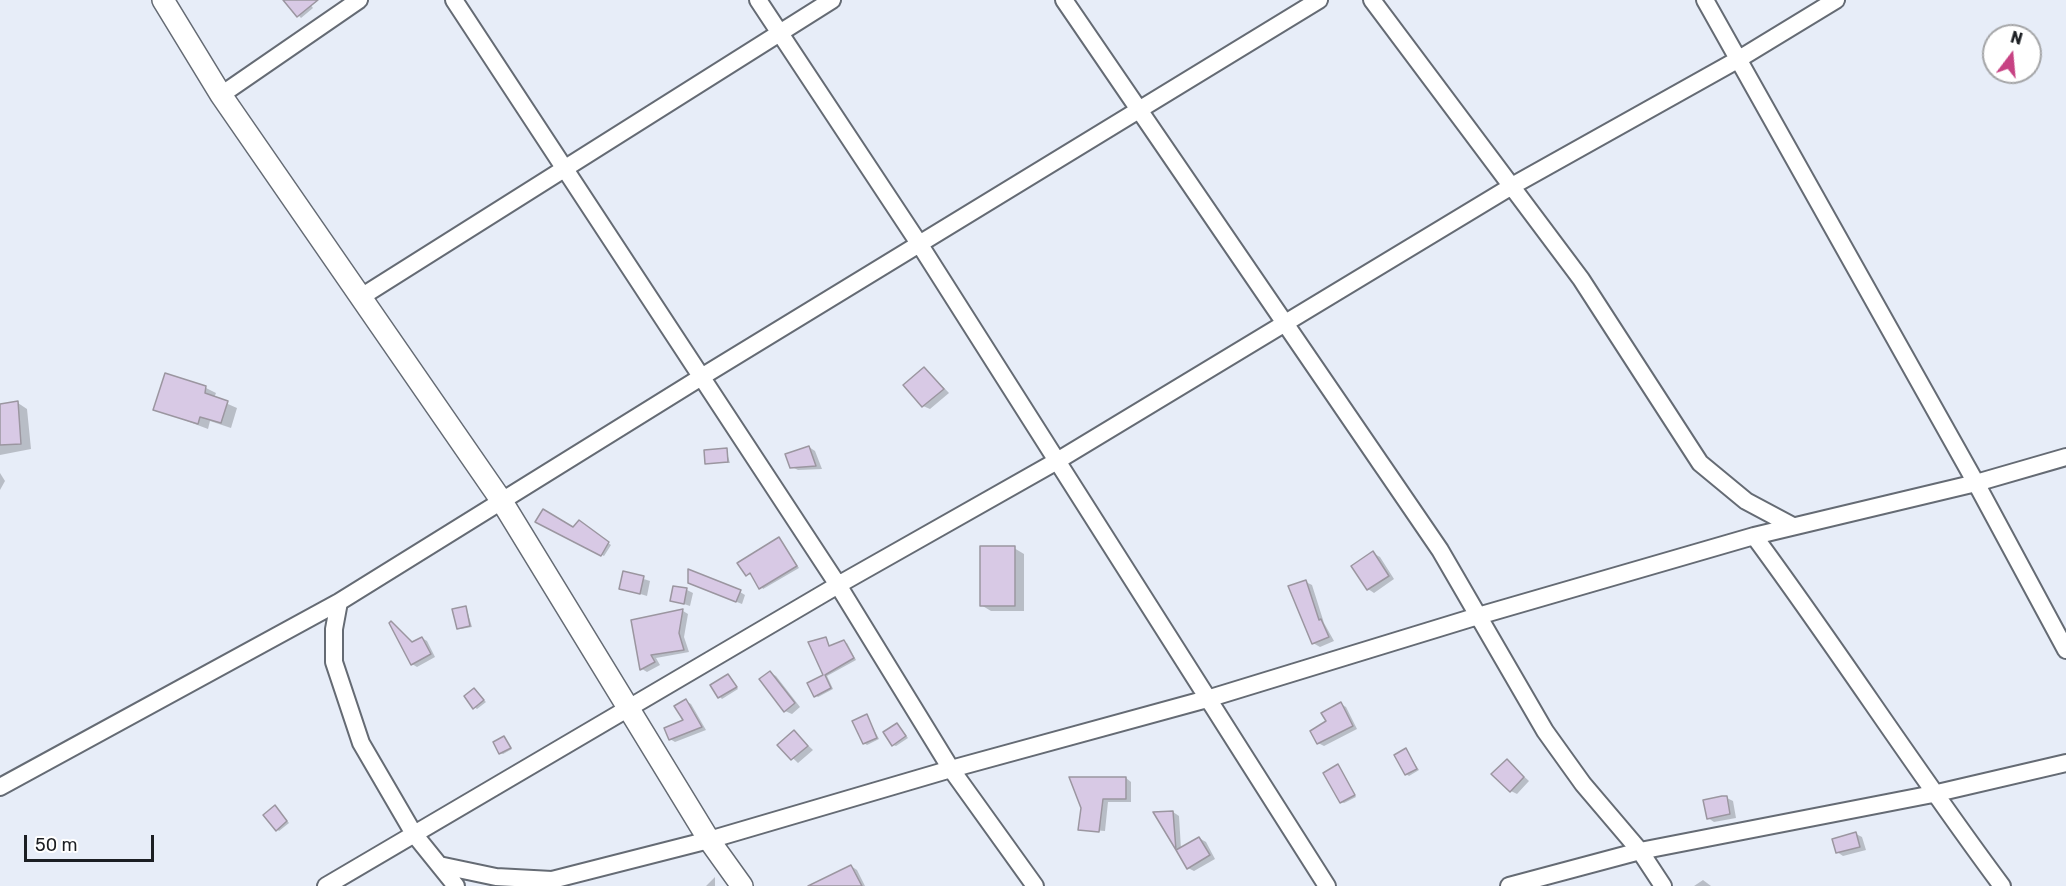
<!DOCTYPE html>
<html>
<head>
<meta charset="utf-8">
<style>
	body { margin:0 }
	#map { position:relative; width:2066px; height:886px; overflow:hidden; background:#e7edf8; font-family:Rubik,sans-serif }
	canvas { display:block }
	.north { position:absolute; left:1982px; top:24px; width:60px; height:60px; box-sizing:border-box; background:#fff; border:2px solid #a4a5a7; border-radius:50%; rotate:16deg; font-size:16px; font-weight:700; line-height:24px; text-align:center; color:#1c1f23 }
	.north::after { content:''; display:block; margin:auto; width:21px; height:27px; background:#c74283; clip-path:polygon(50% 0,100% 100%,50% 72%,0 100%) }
	.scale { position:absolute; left:24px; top:835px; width:130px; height:27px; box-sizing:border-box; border:3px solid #1c1f23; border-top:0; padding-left:8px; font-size:18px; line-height:21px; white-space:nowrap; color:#1c1f23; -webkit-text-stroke:4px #fff; paint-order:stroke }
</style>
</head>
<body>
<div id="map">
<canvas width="2066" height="886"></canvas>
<div class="north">N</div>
<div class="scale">50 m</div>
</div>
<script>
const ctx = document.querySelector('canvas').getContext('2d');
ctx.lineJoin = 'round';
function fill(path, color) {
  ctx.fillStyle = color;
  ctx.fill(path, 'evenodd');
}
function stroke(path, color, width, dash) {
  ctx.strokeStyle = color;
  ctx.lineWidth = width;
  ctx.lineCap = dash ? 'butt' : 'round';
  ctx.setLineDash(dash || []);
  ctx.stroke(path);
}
fill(new Path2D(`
	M 293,0 L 307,0 L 313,8 L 301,18 L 288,4 Z
	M 925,368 L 949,393 L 930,409 L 923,406 Z
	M 166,375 L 206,388 L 216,393 L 214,398 L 237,408 L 231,428 L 210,421 L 208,429 L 155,409 Z
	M 18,403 L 27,409 L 31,449 L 0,455 L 0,404 Z
	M 809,447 L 815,451 L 822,469 L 798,470 L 792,467 Z
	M 726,450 L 730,463 L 707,463 Z
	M 0,473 L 5,481 L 0,490 Z
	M 537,521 L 573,529 L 579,522 L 611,545 L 604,556 Z
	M 779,538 L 799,568 L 763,589 L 753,574 L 747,575 Z
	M 1014,548 L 1024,554 L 1024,611 L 991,611 L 981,605 Z
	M 1373,553 L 1380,557 L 1394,579 L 1374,593 L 1368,589 Z
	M 625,573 L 650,581 L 647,596 L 621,588 Z
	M 1306,582 L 1312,585 L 1324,623 L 1334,641 L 1320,647 L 1313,643 Z
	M 689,583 L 740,592 L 745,595 L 742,604 Z
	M 687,590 L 693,593 L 690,606 L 672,600 Z
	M 466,607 L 472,627 L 461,629 L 458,628 Z
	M 683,611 L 688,614 L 684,637 L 689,652 L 656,658 L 660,665 L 647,672 L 642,669 L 632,621 Z
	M 391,623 L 414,643 L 422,638 L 427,641 L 435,657 L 417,667 L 412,664 Z
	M 825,638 L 831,648 L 844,642 L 847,643 L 856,660 L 827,676 L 833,689 L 818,697 L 815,695 L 825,676 L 810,643 Z
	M 770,673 L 776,676 L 800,707 L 792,714 L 785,711 Z
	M 728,675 L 738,689 L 722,699 L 720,697 Z
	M 474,690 L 486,702 L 477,709 L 474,707 Z
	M 686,701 L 691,704 L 706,730 L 675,742 L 670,739 L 685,721 Z
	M 1341,704 L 1346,707 L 1357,729 L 1324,746 L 1318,743 L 1328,722 Z
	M 867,716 L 879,739 L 867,745 L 864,743 Z
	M 897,724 L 908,738 L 896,746 L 893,745 Z
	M 794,732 L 813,750 L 798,763 L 779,745 Z
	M 504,738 L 512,749 L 503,754 L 500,753 Z
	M 1406,750 L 1419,770 L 1409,776 L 1406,774 Z
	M 1507,761 L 1529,781 L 1517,794 L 1511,791 Z
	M 1338,766 L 1356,797 L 1344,803 L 1341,802 Z
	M 1126,778 L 1131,782 L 1131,802 L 1108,802 L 1105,831 L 1079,829 L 1082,807 Z
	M 1727,798 L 1733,801 L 1736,818 L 1714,822 L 1708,818 Z
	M 277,809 L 289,823 L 279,831 L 277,829 Z
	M 1173,812 L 1179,816 L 1181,849 L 1199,838 L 1206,842 L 1215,859 L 1194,871 L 1188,868 L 1156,814 Z
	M 1856,834 L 1862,837 L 1866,850 L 1843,856 L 1837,852 Z
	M 851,866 L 857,870 L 865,886 L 826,886 Z
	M 715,877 L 715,886 L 706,886 Z
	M 1703,880 L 1711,886 L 1694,886 Z`), '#0003');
const building = new Path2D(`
	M 283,0 L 318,0 L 297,17 Z
	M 924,367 L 944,389 L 922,407 L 903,385 Z
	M 165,373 L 206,386 L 205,393 L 228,401 L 221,423 L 200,417 L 198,424 L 153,410 Z
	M 18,401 L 21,444 L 0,445 L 0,404 Z
	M 809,446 L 816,466 L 790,468 L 785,454 Z
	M 727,448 L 728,462 L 705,464 L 704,450 Z
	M 543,509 L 573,527 L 579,520 L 609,542 L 601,556 L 535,522 Z
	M 779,537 L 797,566 L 759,589 L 750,573 L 746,576 L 737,563 Z
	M 980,546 L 1015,546 L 1015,606 L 980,606 Z
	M 1373,551 L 1389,576 L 1367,590 L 1351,566 Z
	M 688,569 L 741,590 L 736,602 L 688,583 Z
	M 623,571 L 644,576 L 640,594 L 619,589 Z
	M 1306,580 L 1319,620 L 1321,619 L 1329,637 L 1312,644 L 1288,586 Z
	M 673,586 L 687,588 L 684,604 L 670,601 Z
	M 466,606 L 470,626 L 457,629 L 452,609 Z
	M 683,609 L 679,633 L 684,650 L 651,655 L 655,662 L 640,670 L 631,620 Z
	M 391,621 L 412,642 L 422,637 L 431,654 L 411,665 L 389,623 Z
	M 826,637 L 829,646 L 844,640 L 854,658 L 825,675 L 831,688 L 814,697 L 807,683 L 823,675 L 808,642 Z
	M 770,671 L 795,703 L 784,712 L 759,679 Z
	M 728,674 L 737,687 L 718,698 L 710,685 Z
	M 474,688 L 484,700 L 473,709 L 464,696 Z
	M 686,699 L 702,727 L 669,740 L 664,728 L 683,720 L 674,706 Z
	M 1341,702 L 1353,726 L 1317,744 L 1310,731 L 1326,721 L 1321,713 Z
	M 867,714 L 877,738 L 863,744 L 852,721 Z
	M 897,723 L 906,736 L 892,746 L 883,732 Z
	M 794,730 L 808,746 L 791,760 L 777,745 Z
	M 504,736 L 511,748 L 499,754 L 493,742 Z
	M 1406,748 L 1417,769 L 1405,775 L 1394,755 Z
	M 1507,759 L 1524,777 L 1510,792 L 1491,774 Z
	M 1338,764 L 1355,795 L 1340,803 L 1323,773 Z
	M 1069,777 L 1126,777 L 1126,799 L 1103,799 L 1099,832 L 1078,830 L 1081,808 Z
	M 1722,796 L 1727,796 L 1730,814 L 1707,819 L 1703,800 Z
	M 275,805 L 287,821 L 276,831 L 263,815 Z
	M 1173,811 L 1176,850 L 1153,812 Z
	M 1856,832 L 1860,847 L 1836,853 L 1832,839 Z
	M 1199,837 L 1210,855 L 1187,869 L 1176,850 Z
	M 851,865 L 862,886 L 808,886 Z`);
fill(building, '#d8c9e5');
stroke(building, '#9b96a0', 1.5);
const minor = new Path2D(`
	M 454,0 L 838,585 L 951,769 L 1035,886
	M 758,0 L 920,245 L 1327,886
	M 1064,0 L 1440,550 L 1545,731 L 1583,784 L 1640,851 L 1663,886
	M 1372,0 L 1581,279 L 1700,463 L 1746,501 L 1791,525
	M 1705,0 L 1976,483 L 2066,650
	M 221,95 L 359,0
	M 361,297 L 832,0
	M 1754,536 C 1839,651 1916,771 2002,886
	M 339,602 L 334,629 L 334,662 L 361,743 L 414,834 L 456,886
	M 0,787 L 339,602 L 703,376 L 1319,0
	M 439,865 L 496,877 L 552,880 L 709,840 L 951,769 L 1207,699 L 1478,616 L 1754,536 L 1976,483 L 2066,457
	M 326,886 L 838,585 L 1057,461 L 1512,186 L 1739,59 L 1836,0
	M 1509,886 L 1640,851 L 1933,794 L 2066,763`);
const tertiary = new Path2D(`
	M 163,0 L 221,95 L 501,500 L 709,840 L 742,886`);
stroke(minor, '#656b74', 20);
stroke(tertiary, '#656b74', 24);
stroke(minor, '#fff', 16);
stroke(tertiary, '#fff', 21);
</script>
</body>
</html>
